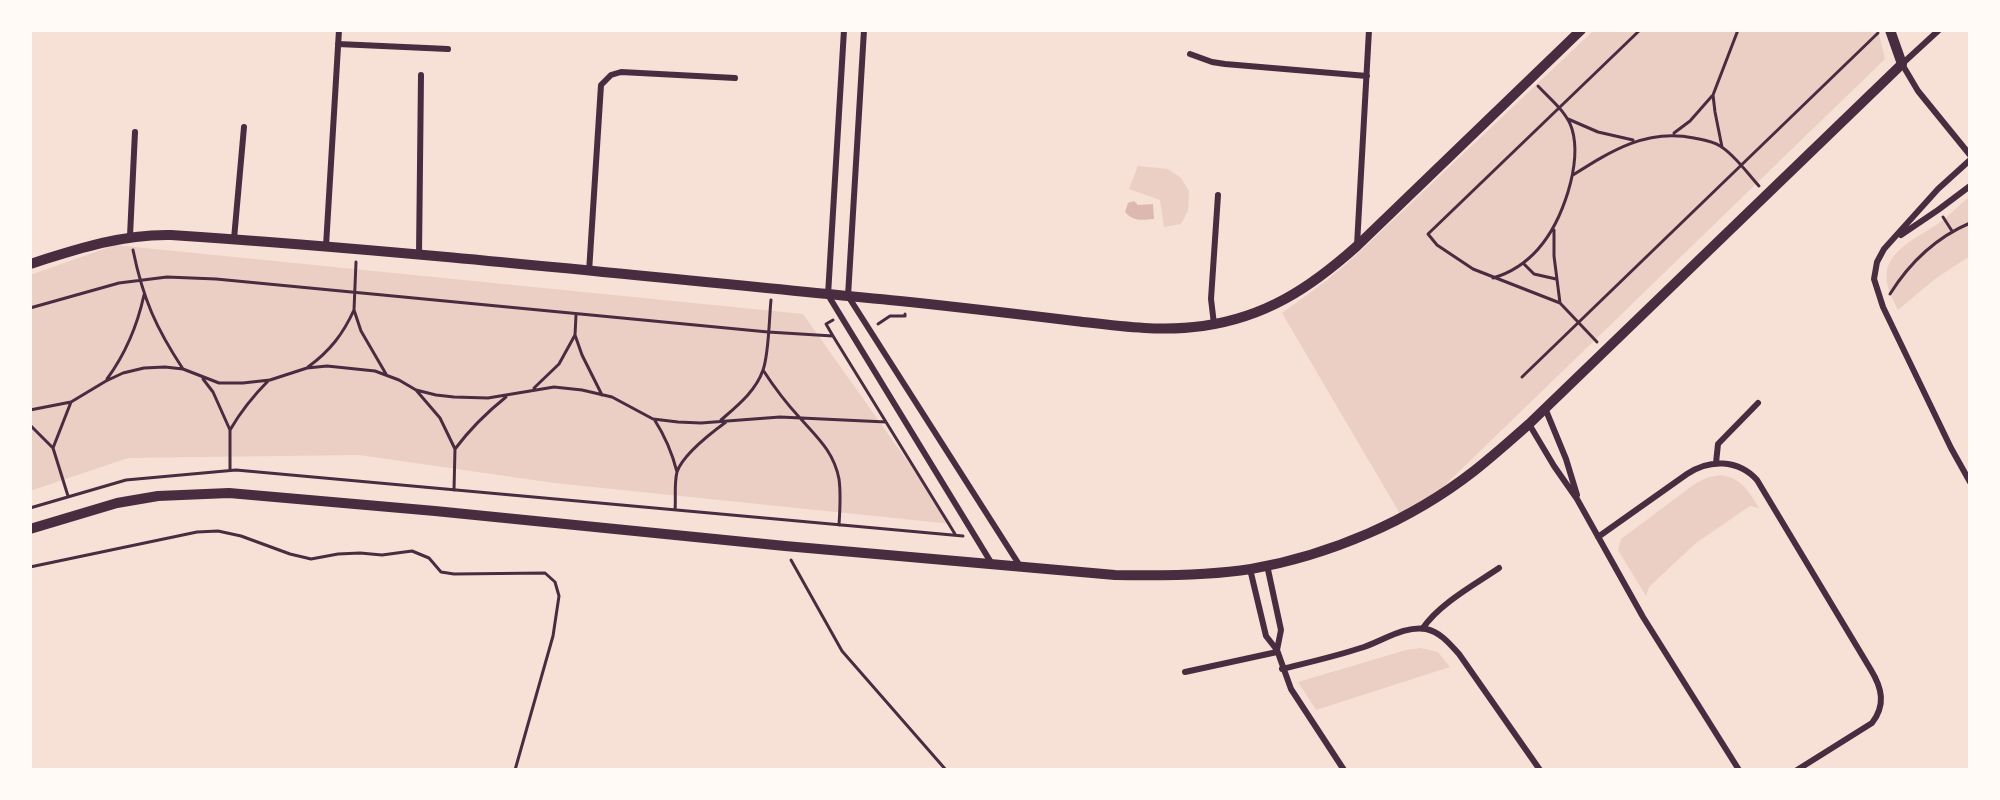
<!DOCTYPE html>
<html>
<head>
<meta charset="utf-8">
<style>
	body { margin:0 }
	#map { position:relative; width:2000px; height:800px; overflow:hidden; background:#f7e1d7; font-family:"Zilla Slab",serif }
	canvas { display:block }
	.frame { position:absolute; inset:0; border:32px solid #fffaf5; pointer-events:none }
</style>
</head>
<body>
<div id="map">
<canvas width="2000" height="800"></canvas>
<div class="frame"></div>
</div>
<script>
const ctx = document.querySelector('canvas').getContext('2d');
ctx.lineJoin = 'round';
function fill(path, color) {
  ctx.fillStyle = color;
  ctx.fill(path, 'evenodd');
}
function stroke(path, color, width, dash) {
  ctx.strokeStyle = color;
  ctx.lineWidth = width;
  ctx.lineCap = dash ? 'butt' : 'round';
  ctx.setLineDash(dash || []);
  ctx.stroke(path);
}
fill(new Path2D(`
	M 1594,30 L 1878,30 L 1885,59 L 1441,489 L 1403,519 L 1282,313 L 1326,281 L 1352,259 Z
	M 1138,166 L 1168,169 L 1181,178 L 1189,191 L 1188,211 L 1181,224 L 1164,227 L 1160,200 L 1129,189 Z
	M 1970,196 L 1970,256 L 1935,279 L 1898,310 C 1892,297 1884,285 1887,270 C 1892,247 1924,234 1942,221 C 1952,213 1960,204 1970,196 Z
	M 115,245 L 803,314 L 952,524 L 554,483 L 359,455 L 128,458 L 30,491 L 30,275 Z
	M 1721,475 C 1741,478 1749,491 1759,508 L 1750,506 L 1696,543 L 1649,587 L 1646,596 L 1618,550 L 1621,539 L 1696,483 L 1709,477 Z
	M 1421,648 L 1438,652 L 1450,667 L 1316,710 L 1298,682 L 1406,650 Z`), '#ebcfc5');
fill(new Path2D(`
	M 1134,201 L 1138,205 L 1153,204 L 1154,219 C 1142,220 1134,222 1125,212 L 1128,203 Z`), '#dcb8b0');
stroke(new Path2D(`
	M 1568,119 L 1598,132 L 1633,140
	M 1674,133 L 1690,121 L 1712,96
	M 1722,147 L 1715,112 L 1713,95 L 1738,30
	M 1573,175 C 1611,151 1647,128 1694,138 C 1703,140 1712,141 1720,146 C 1734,154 1748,174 1759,186
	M 1943,217 L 1952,231
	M 1554,230 L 1554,256 L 1560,303
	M 133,250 C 143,299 156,328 183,369
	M 356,262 L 354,310 L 361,331 L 386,374
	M 1523,263 L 1534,274 L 1556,279
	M 1493,278 C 1534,266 1556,231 1568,192 C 1574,172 1578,149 1572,129 C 1567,112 1550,99 1538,86
	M 1890,294 C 1910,262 1935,238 1970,223
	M 30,308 L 119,283 L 167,277 L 216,279 L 768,332 L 833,336 L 826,324 L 833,320
	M 576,315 L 575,335 L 582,355 L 602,395
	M 878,324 L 890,316 L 905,316 L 905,314
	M 833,336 L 955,534
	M 1597,342 L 1560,303 L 1473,269 L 1437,245 L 1428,234 L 1640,30
	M 308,367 C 330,351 343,334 354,310
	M 763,370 C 774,387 786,403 800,418 C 817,437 834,452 839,479 C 841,493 840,510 839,525
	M 1522,377 L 1878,33
	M 107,379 C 126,353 137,327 144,295
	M 203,379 L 213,392 L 230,430 L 230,470
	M 534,388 L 559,364 L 575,335
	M 416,390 L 440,418 L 455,449 L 454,490
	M 30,410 L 71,402 L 106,381 L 123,373 L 144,368 L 165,367 L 183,369 L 219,383 L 243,383 L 270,380 L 307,368 L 327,366 L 375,371 L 399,380 L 416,390 L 436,395 L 454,397 L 488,398 L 554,387 L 582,390 L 612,397 L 653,419 L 678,422 L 701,423 L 780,417 L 886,422
	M 654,419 C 665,436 672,452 677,472
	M 721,420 C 737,406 756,391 763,370 C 769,354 769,319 771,300
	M 30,425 L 53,448 L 68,496
	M 230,430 C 241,411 253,396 269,380
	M 53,448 L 71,402
	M 455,449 C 470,429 486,413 506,397
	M 30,508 L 126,480 L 236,470 L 963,536
	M 675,510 C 676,499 674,483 677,472 C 683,454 711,433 726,422
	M 791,560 L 842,651 L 946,770
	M 30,567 L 197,532 L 218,531 L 241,536 L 290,554 L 311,559 L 338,554 L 360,553 L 382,555 L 412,551 L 429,558 L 441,572 L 454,574 L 545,573 L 555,582 L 559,596 L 553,636 L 515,770`), '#4a2c40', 3);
stroke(new Path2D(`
	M 844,30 L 828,295 L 992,564
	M 864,30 L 848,296 L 1020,566
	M 1939,30 L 1902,64 L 1918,91 L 1970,155
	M 338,44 L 448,49
	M 1190,54 L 1212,62 L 1225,64 L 1367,76
	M 1970,160 L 1938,189 L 1884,249 L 1877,262 L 1874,279 L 1883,307 L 1951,448 L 1970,482
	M 1901,235 L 1938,210 L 1970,186
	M 130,236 L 135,132
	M 234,239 L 244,127
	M 1357,245 L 1369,30
	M 326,246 L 339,30
	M 419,255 L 421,75
	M 589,272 L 601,85 L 611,75 L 621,72 L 735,78
	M 1214,324 L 1211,299 L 1218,195
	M 1545,408 L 1566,459 L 1577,495
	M 1529,424 L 1554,466 L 1577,499 L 1643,617 L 1739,770
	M 1716,463 L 1718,444 L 1758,403
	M 1598,537 L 1687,474 C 1709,459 1738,459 1757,480 L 1871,670 C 1882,688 1886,705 1872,723 L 1797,770
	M 1267,565 L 1281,630 L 1277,650
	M 1250,569 L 1266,636 L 1277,650 L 1291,689 L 1344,770
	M 1423,628 C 1439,604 1474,585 1499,568
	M 1282,669 C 1310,662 1337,656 1364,647 C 1382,641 1406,625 1426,629 C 1440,632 1449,643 1459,654 L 1540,770
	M 1185,672 L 1277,652`), '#4a2c40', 6);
stroke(new Path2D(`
	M 30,264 C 77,249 122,234 171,235 C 414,251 657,278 900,301 C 958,307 1017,314 1075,321 C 1118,326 1160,332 1203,326 C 1266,317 1310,288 1357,246 L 1581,30
	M 30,529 L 117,503 L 158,496 L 229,493 L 435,511 L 785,546 L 1115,575 C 1160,576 1206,576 1251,569 C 1330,555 1410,521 1474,471 C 1493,456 1511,440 1529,424 L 1902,64 L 1890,30`), '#4a2c40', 10);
</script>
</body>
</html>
